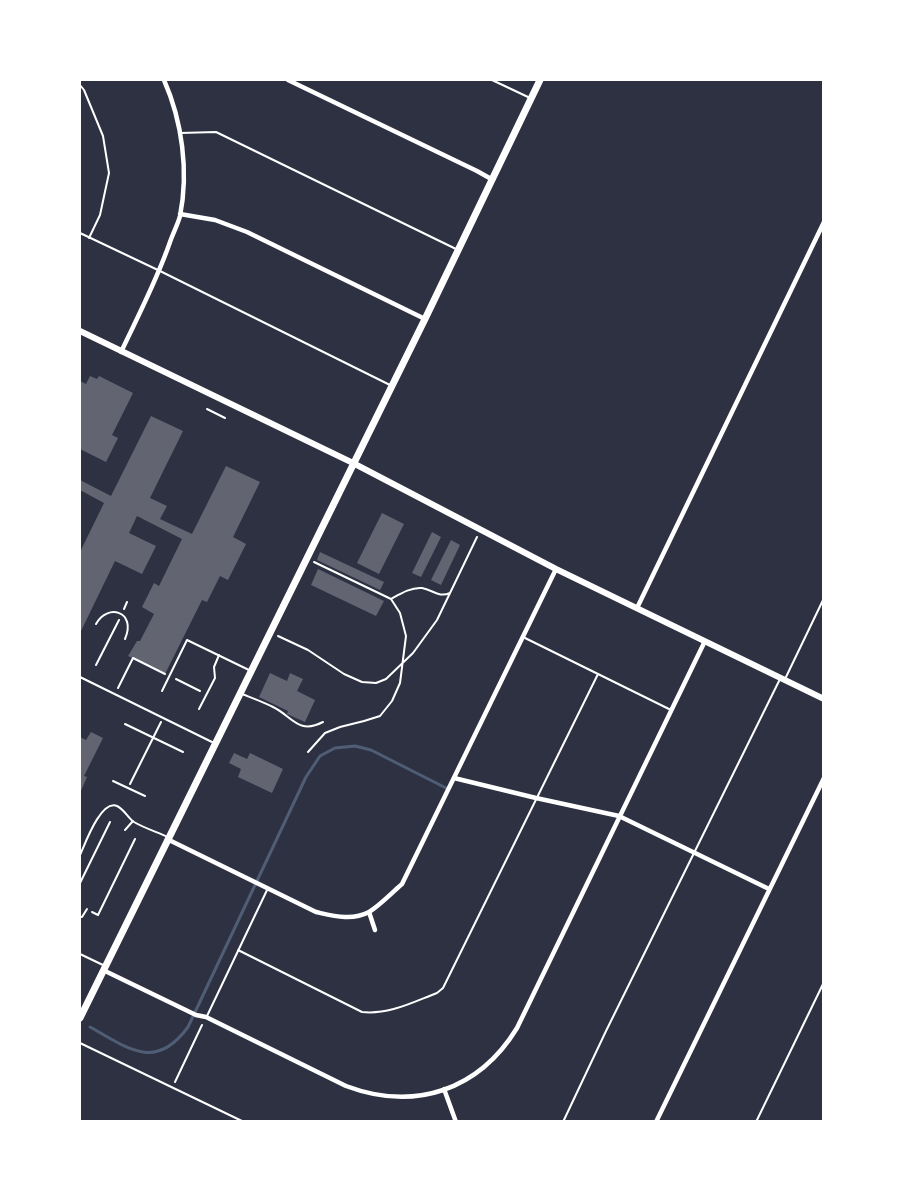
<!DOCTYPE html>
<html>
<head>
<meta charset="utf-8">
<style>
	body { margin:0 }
	#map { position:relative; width:903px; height:1201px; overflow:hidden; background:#2d3142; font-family:Poppins,sans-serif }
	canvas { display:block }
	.frame { position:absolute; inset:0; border:81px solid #fff; pointer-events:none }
</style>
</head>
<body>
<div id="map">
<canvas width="903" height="1201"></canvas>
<div class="frame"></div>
</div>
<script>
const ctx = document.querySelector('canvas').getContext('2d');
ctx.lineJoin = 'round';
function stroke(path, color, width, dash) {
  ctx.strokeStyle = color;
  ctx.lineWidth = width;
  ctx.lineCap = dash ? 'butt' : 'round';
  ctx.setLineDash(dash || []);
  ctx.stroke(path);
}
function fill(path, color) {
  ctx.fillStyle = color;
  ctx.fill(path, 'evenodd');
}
stroke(new Path2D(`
	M 90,1027 C 128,1048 155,1072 188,1027 L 306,777 L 320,756 L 335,748 L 355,746 L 371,750 L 448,789`), '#4f5d75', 3);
fill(new Path2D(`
	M 90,376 L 97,379 L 99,376 L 133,393 L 112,435 L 118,438 L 106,462 L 80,449 L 80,381 L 86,384 Z
	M 151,416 L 183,431 L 150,498 L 167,506 L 160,519 L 192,534 L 226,466 L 260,482 L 233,537 L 246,544 L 228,580 L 220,576 L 207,602 L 202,600 L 165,674 L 128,656 L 137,641 L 140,641 L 154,614 L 142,607 L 154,583 L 159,586 L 182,539 L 137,516 L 129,533 L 156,546 L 142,574 L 115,561 L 80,633 L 80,552 L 104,503 L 80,490 L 80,480 L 111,496 Z
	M 382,513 L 404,524 L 379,574 L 357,563 Z
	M 432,532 L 441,537 L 421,577 L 412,573 Z
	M 451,540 L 460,545 L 441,585 L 431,580 Z
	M 320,552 L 384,582 L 380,590 L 317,560 Z
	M 318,569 L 384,601 L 376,616 L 311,585 Z
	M 270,673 L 287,681 L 290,673 L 303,679 L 297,691 L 315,700 L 305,722 L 287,714 L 288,711 L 259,697 Z
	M 91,732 L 103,738 L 84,776 L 87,777 L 80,793 L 80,737 L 86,740 Z
	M 234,753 L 247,759 L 250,753 L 283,769 L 272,793 L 238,777 L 241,769 L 229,763 Z`), '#626471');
stroke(new Path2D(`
	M 207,409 L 225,418
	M 391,599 C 400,594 411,587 422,588 C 433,590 439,598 450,593
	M 124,609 L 127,602
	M 278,636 L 308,650 L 344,674 L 362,682 L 376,683 L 386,679 L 413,653 L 437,620 L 477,537
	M 96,665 L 119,620
	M 176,679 L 200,691
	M 118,688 L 133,658 L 165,674
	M 125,724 L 183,752
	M 308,752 L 325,733 L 340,727 L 364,721 L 380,716 L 392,701 L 400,683 L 406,636 L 400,613 L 391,599 L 314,562
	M 130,784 L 161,722
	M 80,883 L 110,822
	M 92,912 L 98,915 L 135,839
	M 175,1082 L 202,1025`), '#fff', 2);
stroke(new Path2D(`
	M 492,80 L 528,97
	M 80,85 L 84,90 L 103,136 L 109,173 L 100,215 L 89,238
	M 180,133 L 216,132 L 456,249
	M 80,233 L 160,271 L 390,385
	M 96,624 C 107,603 137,611 125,639
	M 523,637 L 671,710
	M 80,677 L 214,743
	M 786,677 L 824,598
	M 162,691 L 187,640 L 251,671
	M 242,694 C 252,698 263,702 273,707 C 292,716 298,735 323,722
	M 199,709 L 215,678 L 214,667 L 219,655
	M 113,781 L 145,796
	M 125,830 L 133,821
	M 80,855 C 85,844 101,799 117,806 C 124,809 128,818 134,822 C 144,828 157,832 168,837
	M 80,917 L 82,917 L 87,909
	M 238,950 L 362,1012 C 389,1015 413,1002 437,993 L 443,988 L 598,674
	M 80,954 L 105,966
	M 207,1016 L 268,888
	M 80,1043 L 244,1122
	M 563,1122 L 606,1031 L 780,679
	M 756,1122 L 824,982`), '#fff', 2);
stroke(new Path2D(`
	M 288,80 L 477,171 L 493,180
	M 180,214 L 215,220 L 247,232 L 425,319
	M 121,352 C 138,316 157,280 170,242 C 173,233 178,224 180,216 C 189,171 182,121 164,80
	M 637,608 L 824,222
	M 454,778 L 536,798 L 619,816 L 769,889
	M 167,839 L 316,912 C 334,916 352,921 369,912 C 378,907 394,891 402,884 L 556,569
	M 369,912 L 375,930
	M 103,970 L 196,1015 L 206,1017 L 346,1086 C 415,1112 479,1090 517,1028 L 705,641
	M 444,1089 L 456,1122
	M 656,1122 L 824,778`), '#fff', 4.5);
stroke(new Path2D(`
	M 80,331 L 353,463 L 556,569 L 824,699`), '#fff', 6);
stroke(new Path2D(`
	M 80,1018 L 425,319 L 540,80`), '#fff', 7);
</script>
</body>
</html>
